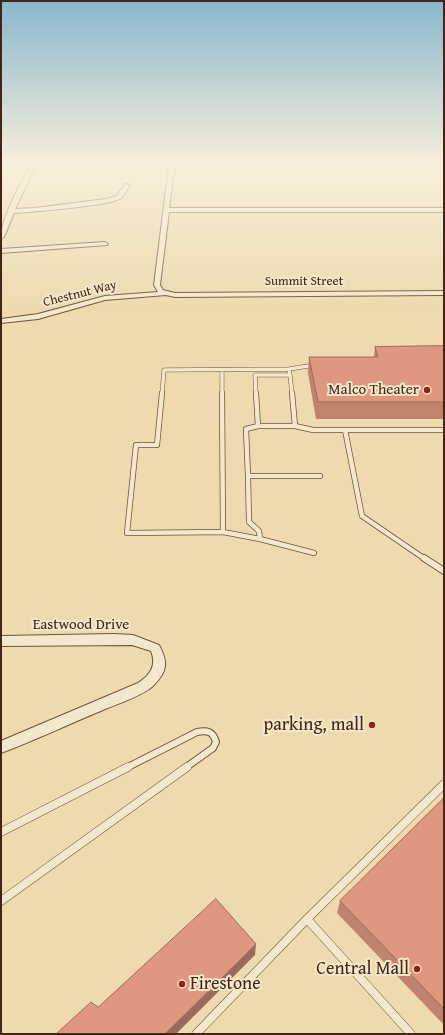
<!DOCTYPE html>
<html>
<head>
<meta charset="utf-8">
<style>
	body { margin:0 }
	#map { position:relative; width:445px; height:1035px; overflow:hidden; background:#eddbaf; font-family:"Gentium Book Plus",serif }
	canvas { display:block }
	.frame { position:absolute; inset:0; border:2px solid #442414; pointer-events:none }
</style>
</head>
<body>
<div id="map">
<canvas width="445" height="1035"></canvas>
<div class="frame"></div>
</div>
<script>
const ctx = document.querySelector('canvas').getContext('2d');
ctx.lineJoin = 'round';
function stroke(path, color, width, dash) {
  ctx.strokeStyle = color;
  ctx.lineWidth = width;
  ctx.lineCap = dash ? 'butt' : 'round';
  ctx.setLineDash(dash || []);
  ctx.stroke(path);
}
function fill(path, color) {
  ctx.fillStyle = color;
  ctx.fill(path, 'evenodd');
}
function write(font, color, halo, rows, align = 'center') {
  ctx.font = font + ' "Gentium Book Plus",serif';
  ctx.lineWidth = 4;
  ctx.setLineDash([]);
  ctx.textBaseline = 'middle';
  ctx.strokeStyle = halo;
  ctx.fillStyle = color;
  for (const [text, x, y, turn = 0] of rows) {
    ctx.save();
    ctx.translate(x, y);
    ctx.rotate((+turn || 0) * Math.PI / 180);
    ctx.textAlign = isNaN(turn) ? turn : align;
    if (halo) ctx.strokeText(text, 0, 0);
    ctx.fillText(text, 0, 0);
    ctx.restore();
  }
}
const laneFar3 = new Path2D(`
	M 289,369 L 315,365
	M 162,394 L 164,370 L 289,369 L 290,375
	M 222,394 L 222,370
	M 256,394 L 255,375 L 290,375 L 292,394`);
const laneFar2 = new Path2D(`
	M 162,393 L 157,445 L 136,445 L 127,533 L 223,532 L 222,393
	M 256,393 L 258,426 L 295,426
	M 292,393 L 295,426
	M 295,426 L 313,430 L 444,430
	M 345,430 L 362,516 L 425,559
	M 248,476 L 246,429 L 258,426
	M 223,532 L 260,539 L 314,553
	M 260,539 L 259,531 L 249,522 L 248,476 L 320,476`);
const laneFar1 = new Path2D(`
	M 424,558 L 444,571
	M 126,768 L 197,732 C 207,730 213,731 216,742 L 213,748 L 185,768`);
const lane = new Path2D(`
	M 1,832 L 128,767
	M 1,901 L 187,767
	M 307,919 L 411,1034
	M 196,1034 L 307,919 L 444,784`);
const street = new Path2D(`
	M 31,165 L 36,165 L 15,209 L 35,208 L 106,199 L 117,196 L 125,184 L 130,185 C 127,189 125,195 121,198 C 111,206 30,212 14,213 L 4,237 L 1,239 C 1,218 20,184 31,165 Z
	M 169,165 L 175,165 L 169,208 L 444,208 L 444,212 L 169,212 L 160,285 L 163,290 L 175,293 L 444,291 L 444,295 L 175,297 L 166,295 L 105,300 L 38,319 L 1,323 L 1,319 L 38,314 L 105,296 L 158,292 L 154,285 Z
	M 105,242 L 108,244 L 107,245 L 1,253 L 1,249 Z
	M 114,634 L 133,635 L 159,645 C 168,662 168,671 153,686 C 142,696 117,704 103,710 C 69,724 36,740 1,753 L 1,741 L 138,683 C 150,675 157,666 151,651 L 132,645 L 1,646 L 1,636 Z`);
stroke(laneFar3, '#6e523b', 4.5);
stroke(laneFar2, '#6e523b', 6);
stroke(laneFar1, '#6e523b', 8);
stroke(lane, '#6e523b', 9);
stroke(street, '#6e523b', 2);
stroke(laneFar3, '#f3e8cb', 3.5);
stroke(laneFar2, '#f3e8cb', 4.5);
stroke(laneFar1, '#f3e8cb', 6);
stroke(lane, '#f3e8cb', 8);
fill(street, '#f3e8cb');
fill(new Path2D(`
	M 444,346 L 444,419 L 316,419 L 308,373 L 309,357 L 374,357 L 375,347 Z
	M 444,798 L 444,1025 L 337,913 L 340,901 Z`), '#c0836d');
fill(new Path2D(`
	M 256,944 L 255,955 L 176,1034 L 165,1034 Z`), '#9c6a59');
const building = new Path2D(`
	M 444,346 L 444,402 L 318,402 L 309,357 L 378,357 L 375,347 Z
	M 444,798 L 444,1009 L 340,901 Z
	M 216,899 L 256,944 L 165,1034 L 56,1034 L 91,1002 L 98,1007 Z`);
fill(building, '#df987f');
stroke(building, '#9c6a59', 1);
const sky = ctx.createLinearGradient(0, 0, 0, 309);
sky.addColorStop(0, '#89b7ce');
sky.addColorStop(0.53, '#f7efdb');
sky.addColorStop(1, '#f7efdb00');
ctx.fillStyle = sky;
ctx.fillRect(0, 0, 445, 309);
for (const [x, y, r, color] of [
	[427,390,4,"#8f2418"],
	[372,725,4,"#8f2418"],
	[417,969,4,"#8f2418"],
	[182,984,4,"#8f2418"]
]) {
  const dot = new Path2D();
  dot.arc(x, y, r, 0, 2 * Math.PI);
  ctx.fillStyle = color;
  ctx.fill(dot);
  stroke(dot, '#f3e8cb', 1.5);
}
write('13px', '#442414', '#f3e8cb', [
	["Summit Street",304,282],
	["Chestnut Way",80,294,-14]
]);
write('15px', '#442414', '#f3e8cb', [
	["Malco Theater",419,390]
], 'right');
write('15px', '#442414', '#f3e8cb', [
	["Eastwood Drive",81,625]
]);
write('18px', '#442414', '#f3e8cb', [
	["parking, mall",364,725],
	["Central Mall",409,969],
	["Firestone",190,984,"left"]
], 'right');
</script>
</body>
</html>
